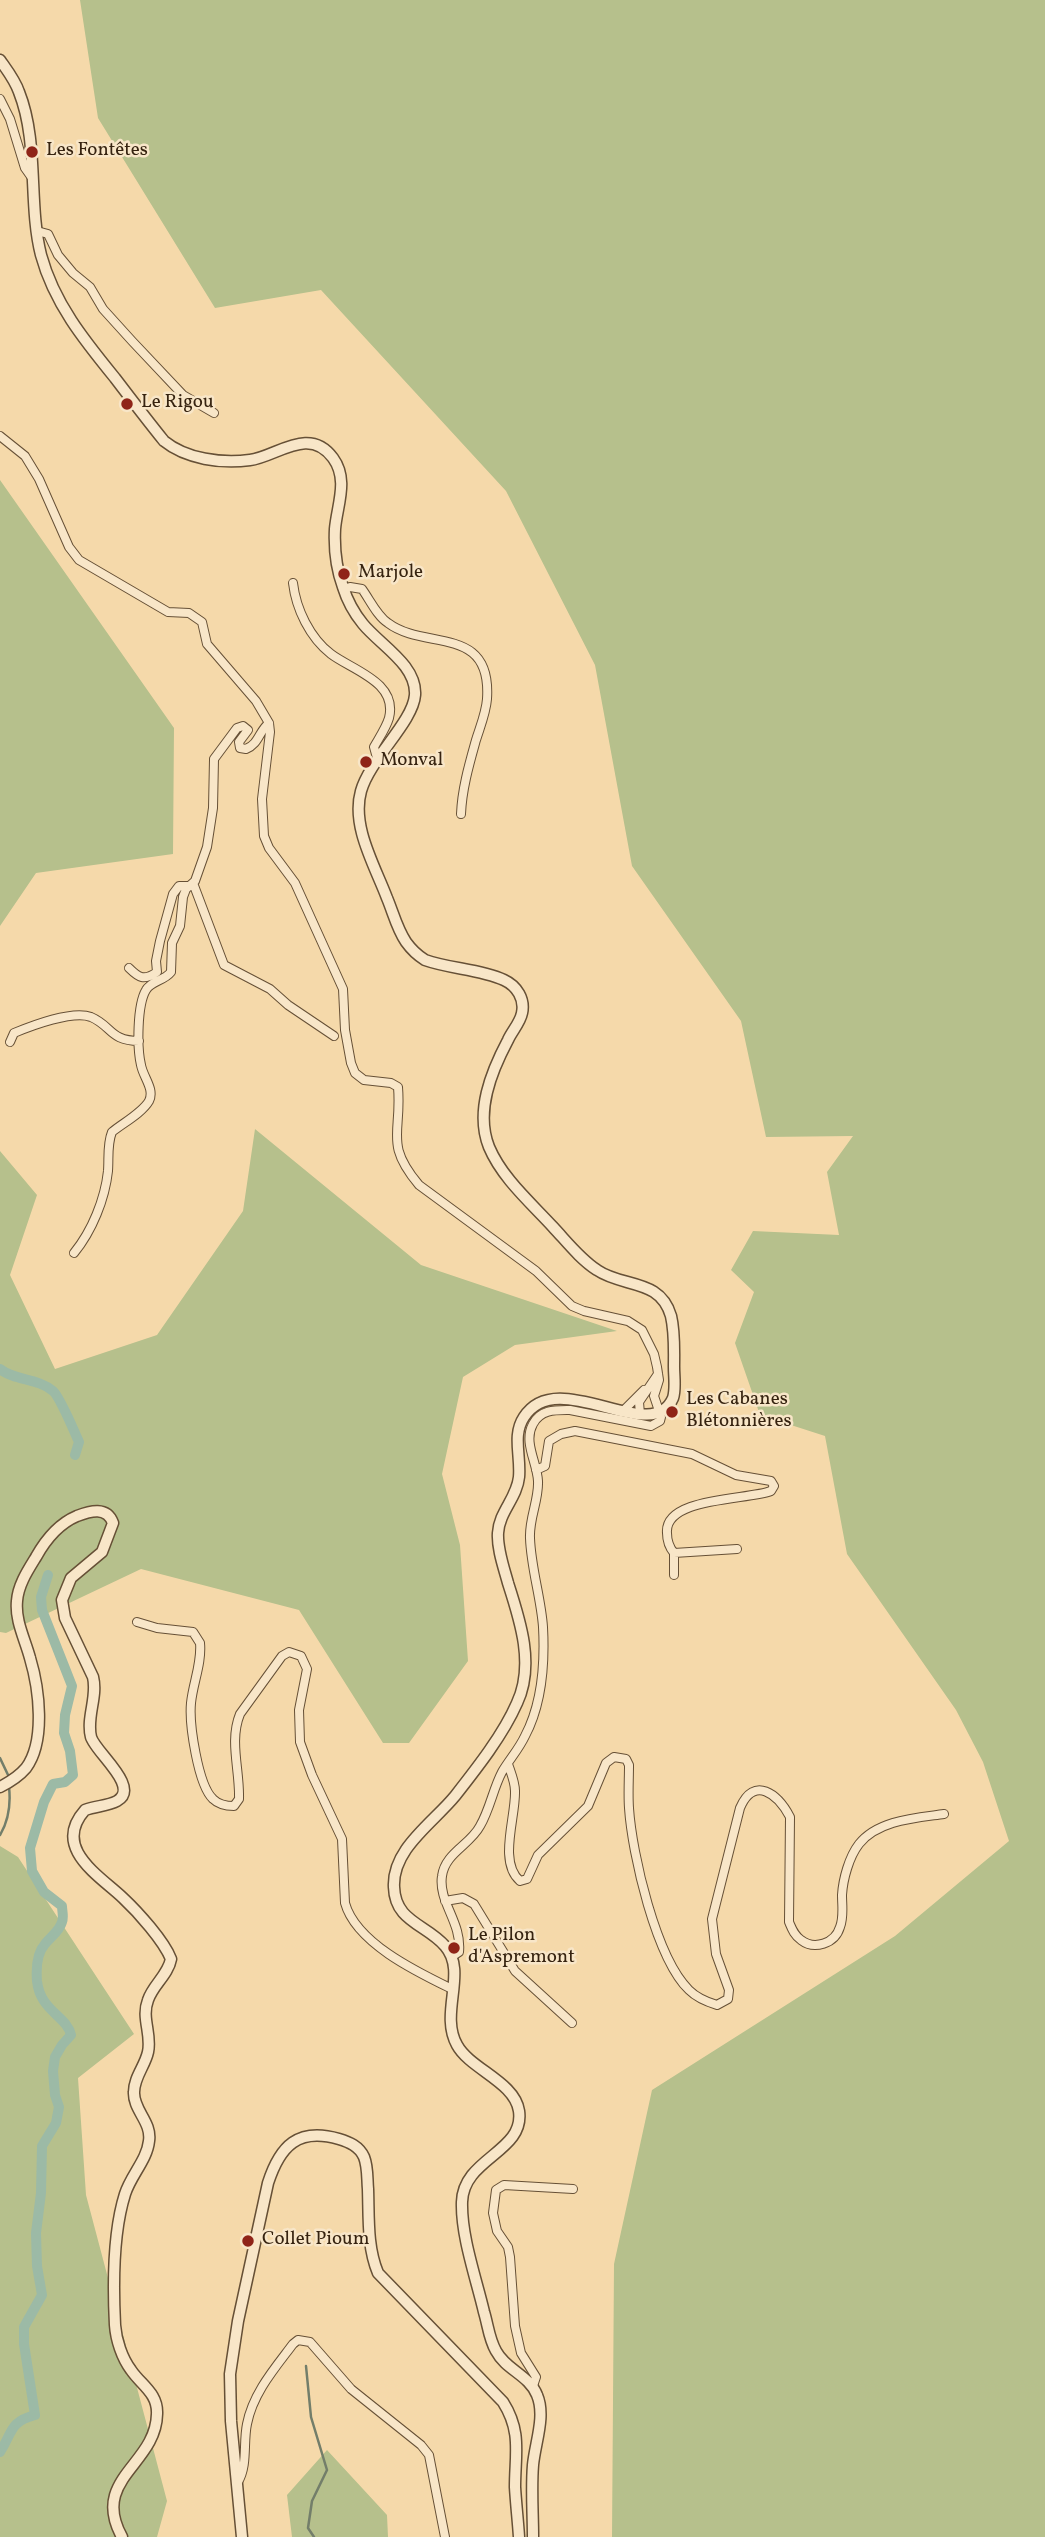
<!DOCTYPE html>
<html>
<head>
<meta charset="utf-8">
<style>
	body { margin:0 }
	canvas { display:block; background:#f5d9aa }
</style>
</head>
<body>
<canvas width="1045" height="2537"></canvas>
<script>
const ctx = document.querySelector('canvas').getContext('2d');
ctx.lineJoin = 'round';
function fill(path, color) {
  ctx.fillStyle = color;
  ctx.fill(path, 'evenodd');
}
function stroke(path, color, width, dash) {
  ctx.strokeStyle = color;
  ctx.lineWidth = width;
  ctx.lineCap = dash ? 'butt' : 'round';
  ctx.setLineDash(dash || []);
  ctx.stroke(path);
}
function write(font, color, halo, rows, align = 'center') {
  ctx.font = font + ' Vollkorn,serif';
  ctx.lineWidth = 5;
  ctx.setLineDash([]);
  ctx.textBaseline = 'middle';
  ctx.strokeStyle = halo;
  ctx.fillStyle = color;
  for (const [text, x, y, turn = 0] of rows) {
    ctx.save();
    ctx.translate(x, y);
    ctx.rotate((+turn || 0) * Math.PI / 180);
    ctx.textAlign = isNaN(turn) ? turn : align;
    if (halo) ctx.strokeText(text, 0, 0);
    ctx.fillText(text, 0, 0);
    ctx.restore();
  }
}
fill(new Path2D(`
	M 80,0 L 1045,0 L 1045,2537 L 612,2537 L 614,2264 L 652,2090 L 895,1936 L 1009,1841 L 983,1762 L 956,1710 L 847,1554 L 825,1436 L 760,1415 L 735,1343 L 754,1292 L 731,1270 L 753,1231 L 839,1235 L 827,1172 L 853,1136 L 766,1137 L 741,1021 L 632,866 L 595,665 L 506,491 L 321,290 L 215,308 L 98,118 Z
	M 0,480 L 174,728 L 173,854 L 36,873 L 0,926 Z
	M 255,1129 L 421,1265 L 617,1331 L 515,1345 L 463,1377 L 442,1474 L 460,1545 L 468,1661 L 409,1743 L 383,1743 L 299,1610 L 141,1569 L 6,1633 L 0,1632 L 0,1151 L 37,1195 L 10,1275 L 55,1369 L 157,1335 L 243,1211 Z
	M 0,1846 L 18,1857 L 134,2034 L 78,2078 L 86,2195 L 167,2501 L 157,2537 L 0,2537 Z
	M 327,2450 L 387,2515 L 388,2537 L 292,2537 L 287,2495 Z`), '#b6c08c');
stroke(new Path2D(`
	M 0,1758 L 9,1777
	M 0,1835 C 9,1820 11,1805 9,1787
	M 306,2366 L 311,2417 L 327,2470 L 312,2501 L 308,2528 L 314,2537`), '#737e6a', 2.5);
stroke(new Path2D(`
	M 0,1369 C 15,1381 38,1378 53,1391 C 60,1397 74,1431 79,1442 L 75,1455
	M 0,2452 C 13,2432 9,2422 35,2415 L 24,2344 L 24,2327 L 42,2295 L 37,2266 L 36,2233 L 41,2193 L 42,2146 L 56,2123 L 59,2107 L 55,2095 L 53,2071 L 55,2057 L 62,2045 L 71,2035 C 67,2016 40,2011 37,1981 C 36,1968 37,1953 45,1944 C 51,1936 59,1932 62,1922 C 64,1917 62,1911 62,1906 L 44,1892 L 32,1871 L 30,1848 L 44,1802 L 53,1784 L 65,1782 L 73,1775 L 70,1751 L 64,1733 L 65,1715 L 72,1686 L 42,1610 L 41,1597 L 48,1575`), '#9cbaa6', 10);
const minor = new Path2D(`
	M 0,99 L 10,119 L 25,168 L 32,178
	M 37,231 L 48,234 L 58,255 L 73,273 L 90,287 L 103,309 L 132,341 L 183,395 L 214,413
	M 0,436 L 25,456 L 39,479 L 69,547 L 79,560 L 168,612 L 189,613 L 202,622 L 207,644 L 256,701 L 269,723 L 270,732 L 262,799 L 264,836 L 269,848 L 295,883 L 343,989 L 345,1030 L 351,1063 L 355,1073 L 364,1080 L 391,1083 L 398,1087 C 402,1134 384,1143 419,1185 L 536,1271 L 572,1306 L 584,1311 L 628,1321 L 642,1330 L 654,1354 L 657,1367 L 659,1380 L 654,1396 L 661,1417 L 660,1421 L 651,1426 L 570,1410 C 556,1410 541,1409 533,1424 C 523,1442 537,1462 538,1481 C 539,1500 529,1518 530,1538 C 531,1568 541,1598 543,1627 C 545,1664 542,1704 525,1736 C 519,1749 509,1760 502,1772 C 493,1789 490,1809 480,1826 C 470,1845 445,1853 442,1876 C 438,1902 462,1922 459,1952 L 453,1956
	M 293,583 C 296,609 310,638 331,654 C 352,670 398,682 389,718 C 386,728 379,738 374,747 L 377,758
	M 343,589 L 350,587 L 362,589 C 370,600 377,616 388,623 C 425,651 492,624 487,699 C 486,713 480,727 476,740 C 469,765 462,789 461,814
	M 193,883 L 224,965 L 270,989 L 288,1005 L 334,1036
	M 129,968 C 139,978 144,981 157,972 L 156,961 L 160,941 L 173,894 L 179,886 L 190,886
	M 10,1042 L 14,1033 C 31,1026 73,1010 91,1017 C 112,1026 110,1041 139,1041
	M 74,1253 C 92,1231 105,1199 108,1171 C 109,1158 107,1144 112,1132 C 123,1123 142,1113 149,1101 C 155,1089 143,1077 141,1065 C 137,1048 137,1005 146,990 C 151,981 164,981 171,972 L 172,943 L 180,926 L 183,897 L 186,889 L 195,881 L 207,847 L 213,808 L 214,759 L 237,728 L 243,726 L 248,730 L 239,742 L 240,748 L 246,749 C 259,744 259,731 269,723
	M 623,1411 L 644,1390
	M 640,1414 L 639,1402 L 658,1374
	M 536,1470 L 545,1466 L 549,1441 L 561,1434 L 575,1431 L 692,1454 L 736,1475 L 771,1481 L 774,1486 L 771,1491 C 748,1500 664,1497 667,1533 C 667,1541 669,1547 674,1553 L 737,1549
	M 674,1575 L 674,1553
	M 137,1622 L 157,1628 L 193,1632 L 200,1643 C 202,1663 193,1683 191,1703 C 189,1724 198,1785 213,1799 C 219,1805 226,1806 234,1806 L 239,1799 C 240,1770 229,1741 240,1714 L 282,1656 L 289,1652 L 301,1656 L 307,1669 L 299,1710 L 300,1742 L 312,1775 L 342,1839 L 345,1903 C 356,1943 417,1972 452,1989
	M 508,1764 C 511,1773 515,1782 515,1791 C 516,1817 498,1862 520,1881 L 527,1879 L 538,1855 L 588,1806 L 606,1763 L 614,1757 L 626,1759 L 629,1765 C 629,1779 628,1794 629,1808 C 632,1854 656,1958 689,1990 C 697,1998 707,2002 717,2005 L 728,1999 L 729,1990 L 716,1954 L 712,1919 L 740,1808 C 754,1775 778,1794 790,1817 L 789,1922 C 792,1929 794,1935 801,1940 C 814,1950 835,1944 840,1927 C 844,1917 842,1906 842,1895 C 843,1879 849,1857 859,1844 C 878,1820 916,1818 944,1814
	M 445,1901 L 463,1898 L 474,1904 L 515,1971 L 572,2023
	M 533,2386 L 536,2377 L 521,2353 L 515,2326 L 510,2257 L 508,2247 L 497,2231 L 493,2213 L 496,2190 L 504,2185 L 573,2189
	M 238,2482 C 248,2465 243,2443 247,2424 C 253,2393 275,2368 293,2344 L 298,2340 L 310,2342 L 351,2389 L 421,2445 L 429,2455 L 445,2537`);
const tertiary = new Path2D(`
	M 0,60 C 7,70 15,80 19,92 C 39,142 28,204 41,255 C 54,303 84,340 115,378 C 131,399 147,420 164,441 C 186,459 222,464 250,460 C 276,457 309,425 333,458 C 349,480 337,505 335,529 C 334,549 336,568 343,587 C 347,600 354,613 363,624 C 380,645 417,665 415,695 C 413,722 370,759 361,791 C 351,826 375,866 387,898 C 393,912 397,929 406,942 C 411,949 417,955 425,960 C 450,969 480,969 504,980 C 517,986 525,999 522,1013 C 520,1023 512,1031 508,1040 C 491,1072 475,1112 489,1147 C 502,1178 531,1203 553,1227 C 567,1242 580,1259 597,1270 C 623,1288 660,1278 671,1316 C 675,1333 674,1351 674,1367 C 674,1377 676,1389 673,1398 C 652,1448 558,1364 524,1417 C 512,1435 521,1456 519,1477 C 517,1498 499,1512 498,1533 C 497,1549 504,1568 508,1583 C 520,1620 535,1665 517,1703 C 503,1735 477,1768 455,1796 C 433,1823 392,1849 394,1887 C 395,1922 426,1924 445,1946 C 468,1972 439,2013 457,2045 C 470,2069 515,2082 519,2111 C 525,2152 463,2158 462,2202 C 461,2236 476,2278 484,2312 C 488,2325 489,2339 496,2351 C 506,2370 529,2375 537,2395 C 546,2416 535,2443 533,2465 C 531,2489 533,2513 533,2537
	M 0,1787 C 8,1783 20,1775 26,1768 C 46,1741 39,1688 30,1658 C 25,1639 15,1621 17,1601 C 18,1585 28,1570 36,1557 C 46,1539 58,1524 77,1516 C 90,1511 107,1506 113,1523 L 102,1552 L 71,1578 L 62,1600 L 65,1618 L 93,1677 C 98,1697 86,1717 91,1737 C 95,1752 141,1787 117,1801 C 108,1806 95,1806 85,1810 C 51,1848 100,1876 123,1898 C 138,1912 164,1941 171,1959 C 168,1975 153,1985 148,2000 C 141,2018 152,2034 148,2052 C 145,2066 134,2077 134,2092 C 133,2110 152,2122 149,2141 C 147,2160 131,2175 125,2194 C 113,2232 113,2286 115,2325 C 116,2340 122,2358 131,2370 C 141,2385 158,2393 157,2414 C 156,2465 90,2479 122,2537
	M 242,2537 L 231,2421 L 230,2374 L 238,2321 L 268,2183 C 280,2146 298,2127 339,2139 C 349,2142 359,2146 364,2157 C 368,2167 367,2178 368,2189 C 369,2217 367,2247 378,2273 L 503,2402 C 522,2432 515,2454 515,2487 C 516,2504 518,2521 519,2537`);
stroke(minor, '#665036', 10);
stroke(tertiary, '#665036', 13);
stroke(minor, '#f8e6c8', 8);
stroke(tertiary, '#f8e6c8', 10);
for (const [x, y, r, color] of [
	[32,152,7,"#8f2418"],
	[127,404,7,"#8f2418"],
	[344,574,7,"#8f2418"],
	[366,762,7,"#8f2418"],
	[672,1412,7,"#8f2418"],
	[454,1948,7,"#8f2418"],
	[248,2241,7,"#8f2418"]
]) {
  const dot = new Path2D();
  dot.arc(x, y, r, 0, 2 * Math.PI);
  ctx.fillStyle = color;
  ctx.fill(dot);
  stroke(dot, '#f8e6c8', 2.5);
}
write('19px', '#362310', '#f8e6c8', [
	["Les Fontêtes",46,152],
	["Le Rigou",141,404],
	["Marjole",358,574],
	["Monval",380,762],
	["Les Cabanes",686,1401],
	["Blétonnières",686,1423],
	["Le Pilon",468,1937],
	["d'Aspremont",468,1959],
	["Collet Pioum",262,2241]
], 'left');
</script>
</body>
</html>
